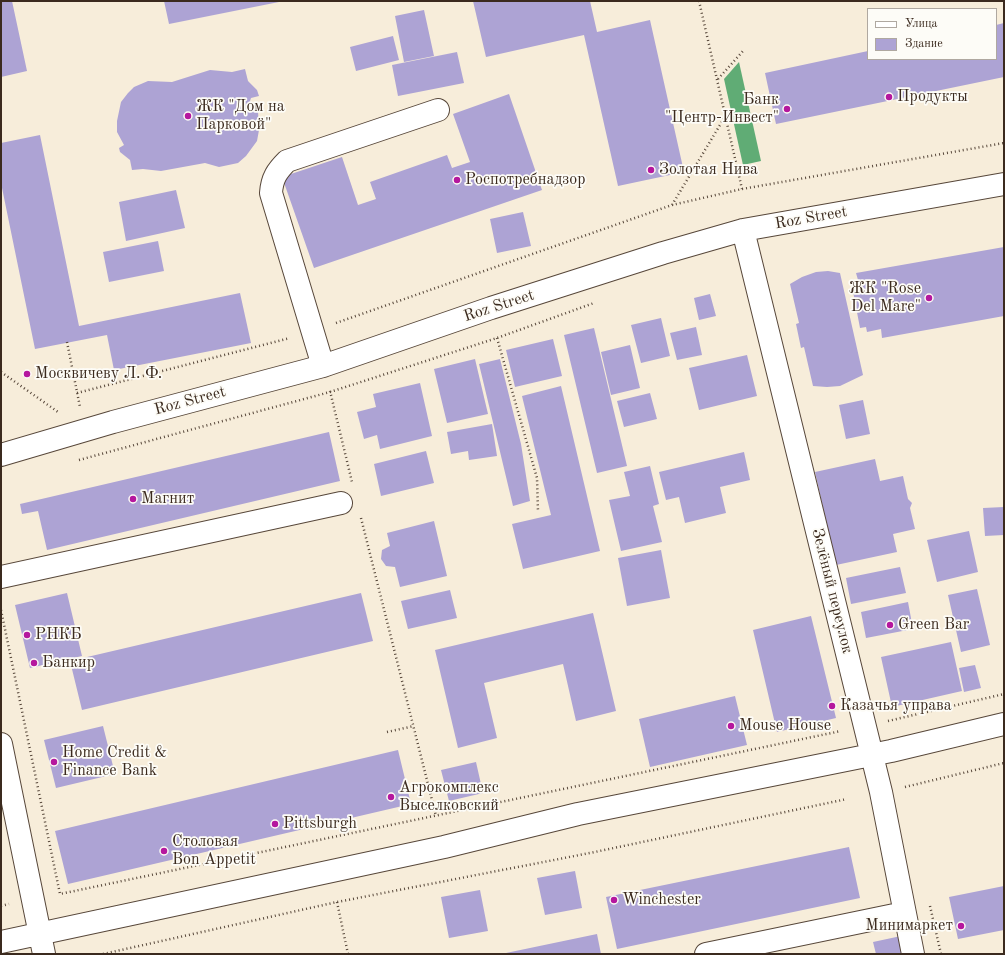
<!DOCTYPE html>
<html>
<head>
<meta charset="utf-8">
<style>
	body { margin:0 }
	#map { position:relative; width:1005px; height:955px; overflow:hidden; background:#f7edda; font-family:"Old Standard TT",serif }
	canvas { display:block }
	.frame { position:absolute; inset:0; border:2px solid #3b2a1e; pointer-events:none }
	.legend { position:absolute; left:867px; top:8px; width:130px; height:52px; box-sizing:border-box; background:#fdfcf7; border:1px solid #afa8a0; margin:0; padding:5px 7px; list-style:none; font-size:12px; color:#3b2a1e }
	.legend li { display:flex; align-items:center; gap:8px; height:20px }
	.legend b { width:20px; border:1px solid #afa8a0 }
</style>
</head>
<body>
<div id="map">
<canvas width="1005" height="955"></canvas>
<div class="frame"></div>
<ul class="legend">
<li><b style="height:5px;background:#fff"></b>Улица</li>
<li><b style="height:11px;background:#ada3d4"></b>Здание</li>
</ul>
</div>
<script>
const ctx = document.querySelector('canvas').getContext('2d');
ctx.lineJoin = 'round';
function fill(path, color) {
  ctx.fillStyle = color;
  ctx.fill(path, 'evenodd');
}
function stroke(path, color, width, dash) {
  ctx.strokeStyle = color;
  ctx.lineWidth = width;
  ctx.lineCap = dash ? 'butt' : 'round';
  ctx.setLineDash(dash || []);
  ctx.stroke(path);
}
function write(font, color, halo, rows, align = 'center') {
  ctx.font = font + ' "Old Standard TT",serif';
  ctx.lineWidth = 3.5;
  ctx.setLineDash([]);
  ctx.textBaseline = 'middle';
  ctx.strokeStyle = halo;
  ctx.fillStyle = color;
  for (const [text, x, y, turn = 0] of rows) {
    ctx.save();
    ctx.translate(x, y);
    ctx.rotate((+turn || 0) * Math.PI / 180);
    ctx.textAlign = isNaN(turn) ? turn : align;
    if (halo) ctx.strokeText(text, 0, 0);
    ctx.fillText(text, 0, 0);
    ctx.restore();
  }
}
fill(new Path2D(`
	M 739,62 L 761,161 L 743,165 L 724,79 Z`), '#60ac75');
fill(new Path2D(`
	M 1,1 L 12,1 L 27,71 L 1,77 Z
	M 164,1 L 279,1 L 279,2 L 169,24 Z
	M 473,1 L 590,1 L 597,32 L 650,20 L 684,172 L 618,186 L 584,35 L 486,57 Z
	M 424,10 L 434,56 L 404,62 L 395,16 Z
	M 1004,23 L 1004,77 L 776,124 L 765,73 L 868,51 L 868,59 L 996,59 L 996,25 Z
	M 393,36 L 399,60 L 356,71 L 350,47 Z
	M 457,52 L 464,83 L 398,96 L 392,65 Z
	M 245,69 L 248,81 L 257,90 L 259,96 L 251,98 L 250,101 L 258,111 L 259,130 L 257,141 L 246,156 L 238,163 L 219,167 L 205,163 L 161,171 L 143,169 L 132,170 L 130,160 L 120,152 L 119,148 L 124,145 L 117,132 L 117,121 L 121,102 L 128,93 L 134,87 L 148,81 L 172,82 L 210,70 L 232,72 Z
	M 509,94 L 542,190 L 314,268 L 282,177 L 342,157 L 358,205 L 376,199 L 370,182 L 447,155 L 452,168 L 470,162 L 453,114 Z
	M 40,135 L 79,326 L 240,293 L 251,343 L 114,370 L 107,335 L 35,349 L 1,183 L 1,143 Z
	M 176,190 L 185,228 L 126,241 L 119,202 Z
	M 523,212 L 531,246 L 497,253 L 490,219 Z
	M 158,241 L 164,271 L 109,282 L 103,252 Z
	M 1004,247 L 1004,316 L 882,338 L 881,329 L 867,332 L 866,327 L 860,328 L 851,281 L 858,280 L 856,273 Z
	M 828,271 L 840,273 L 863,375 L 840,386 L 827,387 L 813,386 L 804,347 L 801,348 L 796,324 L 799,323 L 790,284 L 802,277 L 816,272 Z
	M 710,294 L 716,316 L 699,320 L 694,298 Z
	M 661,318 L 670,356 L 641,363 L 631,325 Z
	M 696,327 L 702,355 L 677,360 L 670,333 Z
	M 594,328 L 627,466 L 597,473 L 564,335 Z
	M 553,339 L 562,376 L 515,387 L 506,350 Z
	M 630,345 L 640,388 L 611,395 L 601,352 Z
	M 747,355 L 757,396 L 699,410 L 689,368 Z
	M 475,359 L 488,414 L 447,423 L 434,369 Z
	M 500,359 L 521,444 L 530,501 L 513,506 L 479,364 Z
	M 420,383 L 432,436 L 380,449 L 377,435 L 364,439 L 357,412 L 376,407 L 373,394 Z
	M 561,386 L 600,551 L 523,569 L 512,524 L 551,515 L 522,396 Z
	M 650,393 L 657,419 L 624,427 L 617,401 Z
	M 863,400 L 870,434 L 846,439 L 839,405 Z
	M 492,424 L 497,456 L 469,460 L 468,451 L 451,454 L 447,432 Z
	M 329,432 L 340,481 L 47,550 L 38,511 L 22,514 L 20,504 Z
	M 426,451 L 434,483 L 381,496 L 374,464 Z
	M 744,452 L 750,480 L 720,487 L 726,513 L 685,523 L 679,497 L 666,500 L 659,472 Z
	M 875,459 L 880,481 L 903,476 L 908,499 L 912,503 L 910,508 L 915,529 L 893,534 L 897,552 L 836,565 L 815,472 Z
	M 650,466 L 659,504 L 653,506 L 662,542 L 621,551 L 609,500 L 630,496 L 624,472 Z
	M 1004,507 L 1004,535 L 985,536 L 983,508 Z
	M 434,521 L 447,576 L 400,587 L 395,567 L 386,566 L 381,559 L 382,550 L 390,546 L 387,533 Z
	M 969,531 L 978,572 L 937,582 L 927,540 Z
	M 661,550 L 670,598 L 627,606 L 618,558 Z
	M 900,567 L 906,593 L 851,604 L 846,578 Z
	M 977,589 L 990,645 L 961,652 L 948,595 Z
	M 450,590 L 457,618 L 408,629 L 401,601 Z
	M 67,593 L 82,656 L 30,668 L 15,605 Z
	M 361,593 L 373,641 L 82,710 L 70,661 Z
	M 908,602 L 913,629 L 866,638 L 861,612 Z
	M 593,613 L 616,711 L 576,721 L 563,664 L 484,683 L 497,738 L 458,748 L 435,650 Z
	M 811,616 L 836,718 L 777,732 L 753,630 Z
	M 951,642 L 962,691 L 892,707 L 881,657 Z
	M 975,665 L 981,688 L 964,692 L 959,668 Z
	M 735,696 L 747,745 L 650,767 L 639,719 Z
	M 103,726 L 115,774 L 56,788 L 44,740 Z
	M 398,750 L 411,804 L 68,884 L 55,831 Z
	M 476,762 L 483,793 L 449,801 L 441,770 Z
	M 849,847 L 860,898 L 617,949 L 606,897 Z
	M 575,871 L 582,908 L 545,915 L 537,878 Z
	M 1004,886 L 1004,930 L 958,939 L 949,897 Z
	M 480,890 L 488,931 L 449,938 L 441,897 Z
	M 597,934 L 601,954 L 506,954 L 506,953 Z
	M 901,936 L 905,954 L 876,954 L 873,942 Z`), '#ada3d4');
const minor = new Path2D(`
	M 743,230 L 881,792 L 913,954
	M 323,366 L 271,193 C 272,178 277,171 287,161 L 438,110
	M 1,455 L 113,422 L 323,366 L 491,308 L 663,253 L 743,230 L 1004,184
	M 1,577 L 341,503
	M 1,744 L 44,954
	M 1,942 L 444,847 L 578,814 L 891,751 L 1004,724
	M 706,954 L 904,913`);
stroke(minor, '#57473a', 24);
stroke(new Path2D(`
	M 699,1 L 742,189
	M 718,79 L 743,51
	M 672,205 L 726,115
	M 336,323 L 672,205 L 742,189 L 1004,143
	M 497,338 L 537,478 L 538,512
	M 67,342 L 80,407
	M 1,372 L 58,412
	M 330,391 L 352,482
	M 77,393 L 290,338
	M 79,460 L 330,392 L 497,338 L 594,303
	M 361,518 L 436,816
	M 1,610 L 60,894 L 841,731
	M 888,721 L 1004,694
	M 387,732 L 414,726
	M 905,787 L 1004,763
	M 337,902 L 348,954
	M 1,906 L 9,904
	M 930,906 L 941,954
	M 103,954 L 337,902 L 590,853 L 847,799`), '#57473a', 2.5, [1, 3]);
stroke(minor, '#fff', 22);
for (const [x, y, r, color] of [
	[889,97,4,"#b5179e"],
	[787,109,4,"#b5179e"],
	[188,116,4,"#b5179e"],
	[651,170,4,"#b5179e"],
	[457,180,4,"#b5179e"],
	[929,298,4,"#b5179e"],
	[27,374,4,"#b5179e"],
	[133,499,4,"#b5179e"],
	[890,625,4,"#b5179e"],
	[27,635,4,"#b5179e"],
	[34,663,4,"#b5179e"],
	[832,706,4,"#b5179e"],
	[731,726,4,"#b5179e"],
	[54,762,4,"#b5179e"],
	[391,797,4,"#b5179e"],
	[275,824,4,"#b5179e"],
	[164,851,4,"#b5179e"],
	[614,900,4,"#b5179e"],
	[961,926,4,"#b5179e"]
]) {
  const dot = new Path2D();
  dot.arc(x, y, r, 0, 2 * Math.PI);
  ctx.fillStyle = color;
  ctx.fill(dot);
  stroke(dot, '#fdfcf7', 1.5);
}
write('16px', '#3b2a1e', '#fdfcf7', [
	["Продукты",897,97],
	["Банк",779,100,"right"],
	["\"Центр-Инвест\"",779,118,"right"],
	["ЖК \"Дом на",196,107],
	["Парковой\"",196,125],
	["Золотая Нива",659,170],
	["Роспотребнадзор",465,180],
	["ЖК \"Rose",921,289,"right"],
	["Del Mare\"",921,307,"right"],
	["Москвичеву Л. Ф.",35,374],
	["Магнит",141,499],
	["Green Bar",898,625],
	["РНКБ",35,635],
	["Банкир",42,663],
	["Казачья управа",840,706],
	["Mouse House",739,726],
	["Home Credit &",62,753],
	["Finance Bank",62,771],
	["Агрокомплекс",399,788],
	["Выселковский",399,806],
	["Pittsburgh",283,824],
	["Столовая",172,842],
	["Bon Appetit",172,860],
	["Winchester",622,900],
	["Минимаркет",953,926,"right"]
], 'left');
write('16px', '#3b2a1e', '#fdfcf7', [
	["Roz Street",811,218,-10],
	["Roz Street",499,306,-18],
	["Roz Street",190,401,-15],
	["Зелёный переулок",832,591,76]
]);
</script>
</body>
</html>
